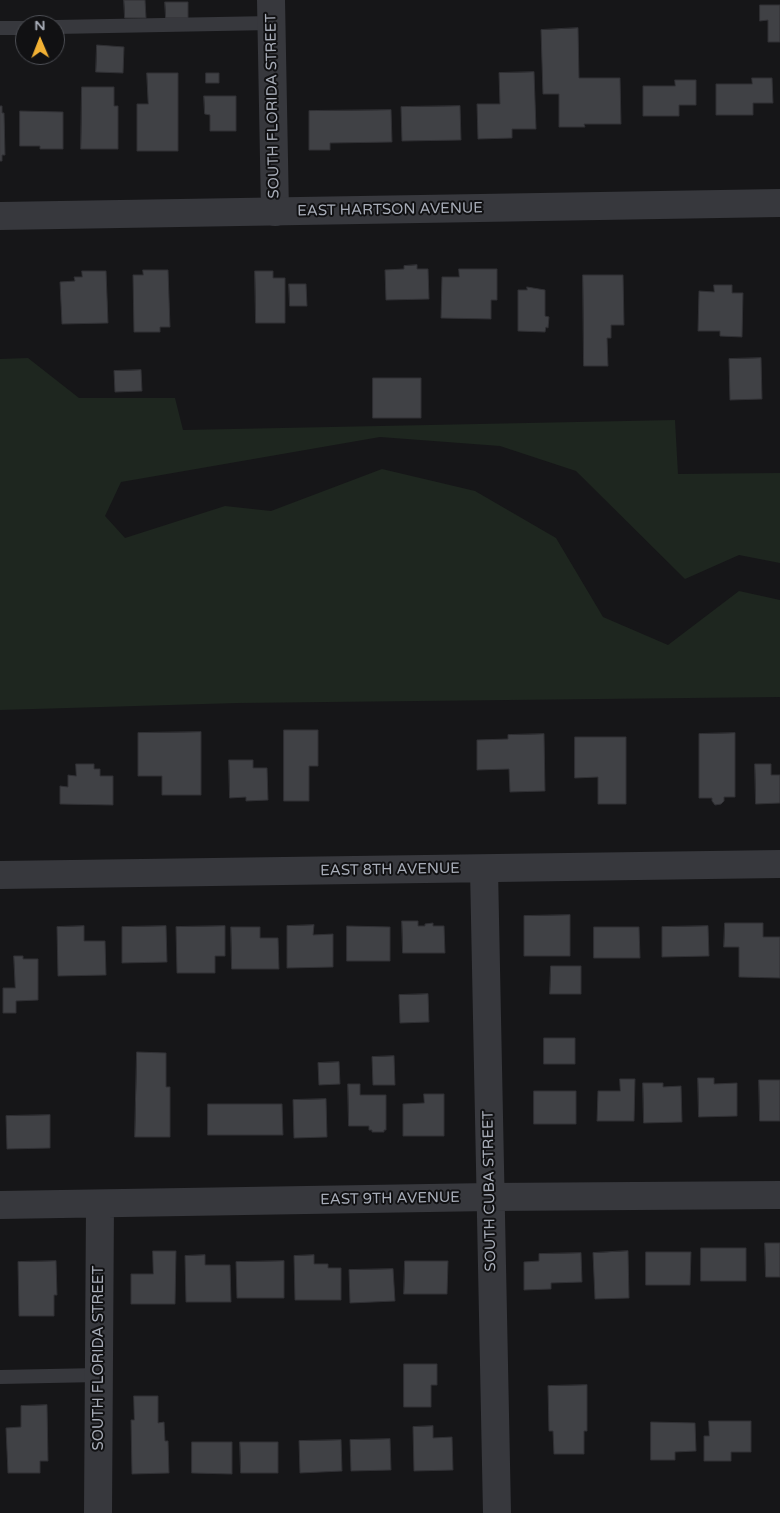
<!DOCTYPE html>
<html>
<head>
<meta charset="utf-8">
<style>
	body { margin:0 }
	#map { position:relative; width:780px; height:1513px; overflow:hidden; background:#161618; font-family:"Varela Round",sans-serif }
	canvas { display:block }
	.north { position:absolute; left:15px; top:15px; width:50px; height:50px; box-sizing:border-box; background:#111113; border:1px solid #4d4f55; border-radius:50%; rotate:359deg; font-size:14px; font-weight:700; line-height:20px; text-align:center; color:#a8adb8 }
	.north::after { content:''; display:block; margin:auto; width:18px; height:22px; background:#f2b134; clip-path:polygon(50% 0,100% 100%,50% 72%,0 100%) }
</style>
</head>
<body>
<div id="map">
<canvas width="780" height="1513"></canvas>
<div class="north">N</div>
</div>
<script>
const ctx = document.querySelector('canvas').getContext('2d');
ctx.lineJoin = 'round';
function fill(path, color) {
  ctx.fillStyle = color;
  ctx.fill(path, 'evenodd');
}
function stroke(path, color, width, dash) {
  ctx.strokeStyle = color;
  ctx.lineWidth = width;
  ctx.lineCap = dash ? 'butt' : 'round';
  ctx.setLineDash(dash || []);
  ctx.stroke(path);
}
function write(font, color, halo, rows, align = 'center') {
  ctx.font = font + ' "Varela Round",sans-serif';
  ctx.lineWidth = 4;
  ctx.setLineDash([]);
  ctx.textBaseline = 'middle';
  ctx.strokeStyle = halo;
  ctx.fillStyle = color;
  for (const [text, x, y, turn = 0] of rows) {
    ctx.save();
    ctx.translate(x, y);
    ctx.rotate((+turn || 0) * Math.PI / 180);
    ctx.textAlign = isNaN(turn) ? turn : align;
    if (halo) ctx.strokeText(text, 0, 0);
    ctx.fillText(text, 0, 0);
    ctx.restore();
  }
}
fill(new Path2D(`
	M 28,358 L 79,398 L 175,398 L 183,430 L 675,420 L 678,474 L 780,473 L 780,563 L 739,555 L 685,579 L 576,471 L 500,446 L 380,437 L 121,482 L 105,516 L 125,538 L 225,506 L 271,511 L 382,469 L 475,491 L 556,538 L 603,617 L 668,645 L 739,591 L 780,600 L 780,697 L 238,703 L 0,710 L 0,359 Z`), '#1e261f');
const building = new Path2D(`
	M 124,0 L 145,0 L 146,18 L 125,18 Z
	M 165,2 L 188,2 L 188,18 L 166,18 Z
	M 760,5 L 780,5 L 780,42 L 768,42 L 768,20 L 760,21 Z
	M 578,28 L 579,78 L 620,78 L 621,124 L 584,124 L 585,127 L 559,127 L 559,94 L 543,94 L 541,30 Z
	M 97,45 L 124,47 L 123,73 L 96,72 Z
	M 534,72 L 536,129 L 512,129 L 512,138 L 478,139 L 477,104 L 500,104 L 499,73 Z
	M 147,73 L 178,73 L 178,151 L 137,151 L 137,104 L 148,104 Z
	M 206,73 L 219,73 L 219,83 L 206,83 Z
	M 752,78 L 772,78 L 773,103 L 753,103 L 753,115 L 716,115 L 716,84 L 752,84 Z
	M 675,80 L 696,80 L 696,105 L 679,105 L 679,116 L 643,116 L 643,86 L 675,86 Z
	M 82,87 L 114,87 L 114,106 L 118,106 L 118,149 L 81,149 Z
	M 204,96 L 236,96 L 236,131 L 210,131 L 210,115 L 205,114 Z
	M 0,106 L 2,106 L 2,113 L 4,113 L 5,155 L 2,155 L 2,161 L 0,161 Z
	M 460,106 L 461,140 L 402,141 L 401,107 Z
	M 391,110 L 392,142 L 330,143 L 330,150 L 309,150 L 309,111 Z
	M 20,111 L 63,112 L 63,149 L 40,149 L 40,146 L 20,146 Z
	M 417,265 L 417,269 L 428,269 L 429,299 L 386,300 L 385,270 L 404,269 L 404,266 Z
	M 459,269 L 497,269 L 497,300 L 491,300 L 491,319 L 441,318 L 442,277 L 459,277 Z
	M 143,270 L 168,270 L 170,327 L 160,327 L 160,332 L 134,332 L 133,275 L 143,275 Z
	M 82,271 L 106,271 L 108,323 L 62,324 L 60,282 L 75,281 L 74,277 L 82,277 Z
	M 255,271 L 273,271 L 273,278 L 285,278 L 285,323 L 256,323 Z
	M 583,275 L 623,275 L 624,325 L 611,325 L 611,338 L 607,338 L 608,366 L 584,366 Z
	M 289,284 L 306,284 L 307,306 L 290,306 Z
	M 714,285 L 732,285 L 732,293 L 743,293 L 742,337 L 720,336 L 720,331 L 698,331 L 699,291 L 714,292 Z
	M 527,287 L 545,290 L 545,316 L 549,317 L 548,328 L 546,327 L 545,332 L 518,331 L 518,290 L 527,290 Z
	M 761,358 L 762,399 L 730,400 L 729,359 Z
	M 141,370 L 142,391 L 115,392 L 114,371 Z
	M 373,378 L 421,378 L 421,418 L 373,418 Z
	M 284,730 L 318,730 L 318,766 L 309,766 L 309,801 L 284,801 Z
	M 201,732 L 201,795 L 162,795 L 162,776 L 138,776 L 138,733 Z
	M 735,733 L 735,797 L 724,797 L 724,801 L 721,804 L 715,805 L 712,801 L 712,798 L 699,798 L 699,734 Z
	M 544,734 L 545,791 L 510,792 L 509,769 L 477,770 L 477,740 L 508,739 L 508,735 Z
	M 575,737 L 626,737 L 626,804 L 598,804 L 598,777 L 575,778 Z
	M 229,760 L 253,760 L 253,768 L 267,768 L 268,800 L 246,801 L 246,797 L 230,798 Z
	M 76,764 L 94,764 L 94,769 L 100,769 L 100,776 L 113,776 L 113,805 L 60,804 L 60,786 L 68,787 L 68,775 L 76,776 Z
	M 755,764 L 771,764 L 771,775 L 780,775 L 780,803 L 756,804 Z
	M 570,915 L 570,956 L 524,956 L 524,916 Z
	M 402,921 L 418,921 L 418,926 L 425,926 L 425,924 L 433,923 L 433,926 L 444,926 L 445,953 L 403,953 Z
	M 725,923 L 763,923 L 763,937 L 780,937 L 780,978 L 739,977 L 739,947 L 724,947 Z
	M 314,925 L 313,935 L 333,934 L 333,967 L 287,968 L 287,926 Z
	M 84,926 L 84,941 L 105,941 L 106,975 L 58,976 L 57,927 Z
	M 166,926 L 167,962 L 122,963 L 122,927 Z
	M 225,926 L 225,956 L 215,956 L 215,973 L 177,973 L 176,927 Z
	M 347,926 L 390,927 L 390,961 L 347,961 Z
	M 708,926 L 709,956 L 662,957 L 662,927 Z
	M 231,927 L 260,927 L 260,938 L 278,938 L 279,969 L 232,969 Z
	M 594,927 L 639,927 L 640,958 L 594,958 Z
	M 14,956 L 23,956 L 23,959 L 38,959 L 38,1000 L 16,1001 L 16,1013 L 3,1013 L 3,988 L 15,988 Z
	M 551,966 L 581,966 L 581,994 L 550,994 Z
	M 428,994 L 429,1022 L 400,1023 L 399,995 Z
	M 544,1038 L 575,1038 L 575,1064 L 544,1064 Z
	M 137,1052 L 166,1053 L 166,1087 L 170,1087 L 170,1137 L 135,1137 Z
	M 394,1056 L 395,1085 L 373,1085 L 372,1057 Z
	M 339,1062 L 340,1084 L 319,1085 L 318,1063 Z
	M 698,1078 L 714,1078 L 714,1084 L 737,1083 L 737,1116 L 699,1117 Z
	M 620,1079 L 635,1079 L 634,1121 L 597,1121 L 598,1091 L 620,1091 Z
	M 759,1080 L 780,1080 L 780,1121 L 760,1121 Z
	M 643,1083 L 663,1083 L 663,1087 L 681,1086 L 682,1122 L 644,1123 Z
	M 348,1084 L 360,1084 L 360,1095 L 386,1095 L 386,1130 L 384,1130 L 384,1132 L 372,1132 L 372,1130 L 369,1130 L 369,1126 L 349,1126 Z
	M 534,1091 L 576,1091 L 576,1124 L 534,1124 Z
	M 424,1094 L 444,1094 L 444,1136 L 403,1136 L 403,1104 L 424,1103 Z
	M 326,1099 L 327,1137 L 294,1138 L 293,1100 Z
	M 208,1104 L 282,1104 L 283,1135 L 208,1135 Z
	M 50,1115 L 50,1148 L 7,1149 L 6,1116 Z
	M 765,1243 L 780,1243 L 780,1277 L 766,1277 Z
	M 701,1248 L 746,1248 L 746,1281 L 701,1281 Z
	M 153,1251 L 176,1251 L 175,1304 L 131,1304 L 131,1274 L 153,1274 Z
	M 628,1251 L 629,1298 L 595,1299 L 593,1253 Z
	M 646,1252 L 691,1252 L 690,1285 L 646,1285 Z
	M 581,1253 L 582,1282 L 551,1283 L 551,1289 L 524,1290 L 524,1262 L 539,1261 L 539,1254 Z
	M 205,1255 L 205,1265 L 230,1265 L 231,1302 L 186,1302 L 185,1256 Z
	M 314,1255 L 314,1264 L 328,1264 L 328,1268 L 341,1268 L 341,1300 L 295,1300 L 294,1256 Z
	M 56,1261 L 57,1295 L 54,1295 L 54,1316 L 19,1316 L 18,1262 Z
	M 284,1261 L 284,1298 L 237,1298 L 236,1262 Z
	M 405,1261 L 448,1261 L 447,1294 L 404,1294 Z
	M 393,1269 L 395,1301 L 350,1303 L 349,1270 Z
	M 404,1364 L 437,1364 L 437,1385 L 431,1385 L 431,1407 L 404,1407 Z
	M 587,1385 L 587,1431 L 584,1431 L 584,1454 L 554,1454 L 553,1431 L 549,1431 L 548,1386 Z
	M 134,1396 L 158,1396 L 158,1423 L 164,1422 L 165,1441 L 168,1441 L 169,1473 L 132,1474 L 131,1420 L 134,1420 Z
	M 47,1405 L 48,1461 L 40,1461 L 40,1473 L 8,1473 L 6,1428 L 21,1427 L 21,1406 Z
	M 709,1421 L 751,1421 L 751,1452 L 731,1452 L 731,1461 L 704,1461 L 704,1436 L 709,1436 Z
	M 651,1422 L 695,1423 L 696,1451 L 675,1452 L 675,1460 L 651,1460 Z
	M 433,1426 L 433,1438 L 452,1437 L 453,1470 L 414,1471 L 413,1427 Z
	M 390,1439 L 391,1470 L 351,1471 L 350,1440 Z
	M 341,1440 L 342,1471 L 300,1473 L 299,1441 Z
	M 192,1442 L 232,1442 L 232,1474 L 192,1473 Z
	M 240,1442 L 278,1442 L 278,1473 L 241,1473 Z`);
fill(building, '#404145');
stroke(building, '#303034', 1);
stroke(new Path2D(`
	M 55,27 L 272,23
	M 0,28 L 25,28
	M 0,1377 L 99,1375`), '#37383d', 14);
stroke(new Path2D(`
	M 271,0 L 275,212
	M 484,869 L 497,1513
	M 0,875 L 780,864
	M 0,1205 L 490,1197 L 780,1195
	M 98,1513 L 100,1204`), '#37383d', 28);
stroke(new Path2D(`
	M 0,216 L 780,203`), '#37383d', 28);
write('15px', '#a8adb8', '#111113', [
	["SOUTH FLORIDA STREET",273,106,-91],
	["EAST HARTSON AVENUE",390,210,-1],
	["EAST 8TH AVENUE",390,870,-1],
	["SOUTH CUBA STREET",490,1191,-91],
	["EAST 9TH AVENUE",390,1199,-1],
	["SOUTH FLORIDA STREET",99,1358,-90]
]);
</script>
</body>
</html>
